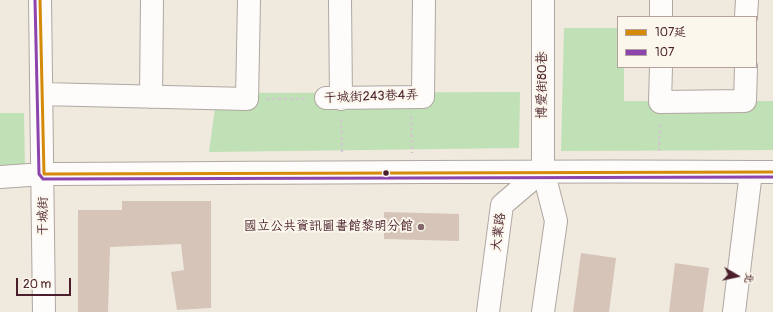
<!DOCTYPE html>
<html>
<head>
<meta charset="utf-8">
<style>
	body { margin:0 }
	#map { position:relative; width:773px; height:312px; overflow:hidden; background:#efe9de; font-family:Pangolin,"LXGW WenKai TC",sans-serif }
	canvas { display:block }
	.legend { position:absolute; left:617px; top:16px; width:140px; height:52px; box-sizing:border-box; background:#fbf7ec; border:1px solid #b4a19f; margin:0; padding:5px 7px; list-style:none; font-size:12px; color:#4a1f2b }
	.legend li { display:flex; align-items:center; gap:8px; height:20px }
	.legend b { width:20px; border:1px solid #b4a19f }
	.north { position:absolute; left:717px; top:256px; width:40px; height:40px; -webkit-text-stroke:3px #fbf7ec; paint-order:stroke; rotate:99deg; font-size:11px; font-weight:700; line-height:16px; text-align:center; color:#4a1f2b }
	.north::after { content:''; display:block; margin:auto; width:14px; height:18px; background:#4a1f2b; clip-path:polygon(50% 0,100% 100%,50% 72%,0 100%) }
	.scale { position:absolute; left:16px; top:278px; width:55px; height:18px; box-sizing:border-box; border:2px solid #4a1f2b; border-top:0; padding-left:5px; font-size:12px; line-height:14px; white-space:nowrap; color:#4a1f2b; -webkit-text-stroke:3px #fbf7ec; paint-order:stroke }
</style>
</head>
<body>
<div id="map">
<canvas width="773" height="312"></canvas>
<ul class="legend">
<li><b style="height:5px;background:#d48b09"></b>107延</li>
<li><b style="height:5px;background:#8e44ad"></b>107</li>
</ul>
<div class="north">北</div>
<div class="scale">20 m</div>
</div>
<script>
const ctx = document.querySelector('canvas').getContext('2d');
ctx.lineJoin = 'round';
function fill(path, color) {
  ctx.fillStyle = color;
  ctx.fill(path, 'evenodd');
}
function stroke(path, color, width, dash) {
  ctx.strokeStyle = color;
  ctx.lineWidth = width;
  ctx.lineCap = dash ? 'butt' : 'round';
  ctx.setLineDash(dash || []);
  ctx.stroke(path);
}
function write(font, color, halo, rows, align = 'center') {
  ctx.font = font + ' Pangolin,"LXGW WenKai TC",sans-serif';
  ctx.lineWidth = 4;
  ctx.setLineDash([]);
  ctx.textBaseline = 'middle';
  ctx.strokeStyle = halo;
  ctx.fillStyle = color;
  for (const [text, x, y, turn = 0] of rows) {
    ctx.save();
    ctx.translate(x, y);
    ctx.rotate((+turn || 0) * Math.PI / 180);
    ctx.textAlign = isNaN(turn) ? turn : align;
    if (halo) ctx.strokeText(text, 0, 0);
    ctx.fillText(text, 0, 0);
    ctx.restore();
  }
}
fill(new Path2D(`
	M 564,28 L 618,28 L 618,67 L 624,67 L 624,101 L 773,101 L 773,150 L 561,151 Z
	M 520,92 L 519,148 L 209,152 L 217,93 Z
	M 0,113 L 24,113 L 25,171 L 0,172 Z`), '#bfe1b5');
fill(new Path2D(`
	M 122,201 L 211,201 L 211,308 L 177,310 L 171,272 L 184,270 L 181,244 L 110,247 L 108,312 L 78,312 L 78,210 L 122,210 Z
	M 384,212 L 459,214 L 459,241 L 384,239 Z
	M 581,253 L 616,258 L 609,312 L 573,312 Z
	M 675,263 L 709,268 L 703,312 L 669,312 Z`), '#d6c4b8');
const minor = new Path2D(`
	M 40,0 L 44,312
	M 340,0 L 341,99
	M 543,0 L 543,170 L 556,221 L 543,312
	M 661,17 L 661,0
	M 746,17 L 747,0
	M 661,67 L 660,102 L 745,101 L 746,67
	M 42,94 L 247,99 L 249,0
	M 151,97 L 152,0
	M 326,98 L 423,97 L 424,0
	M 0,177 L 44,174 C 287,173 530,170 773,172
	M 488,312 L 502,205 L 543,170
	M 734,312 L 751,172`);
stroke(minor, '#b0a7a2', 24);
stroke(new Path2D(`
	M 266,99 L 307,99
	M 411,116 L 412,153
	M 341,119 L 342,152
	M 659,151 L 660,122`), '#d0cbca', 2.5, [3, 3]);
stroke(minor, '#fdfcfa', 22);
stroke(new Path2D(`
	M 40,0 L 44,174 L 773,172`), '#d48b09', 3);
stroke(new Path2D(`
	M 35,0 L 39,174 L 43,179 L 773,177`), '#8e44ad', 3);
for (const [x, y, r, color] of [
	[386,173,3.5,"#4a1f2b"],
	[421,227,4,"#84666a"]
]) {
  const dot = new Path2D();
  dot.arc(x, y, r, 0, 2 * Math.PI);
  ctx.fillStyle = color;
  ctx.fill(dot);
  stroke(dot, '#fbf7ec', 1.5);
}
write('13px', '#4a1f2b', '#fbf7ec', [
	["博愛街80巷",543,85,-90],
	["干城街243巷4弄",371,97,-2],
	["干城街",44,216,-90],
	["大業路",499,232,-83]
]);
write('13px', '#4a1f2b', '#fbf7ec', [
	["國立公共資訊圖書館黎明分館",413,227]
], 'right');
</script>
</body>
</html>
